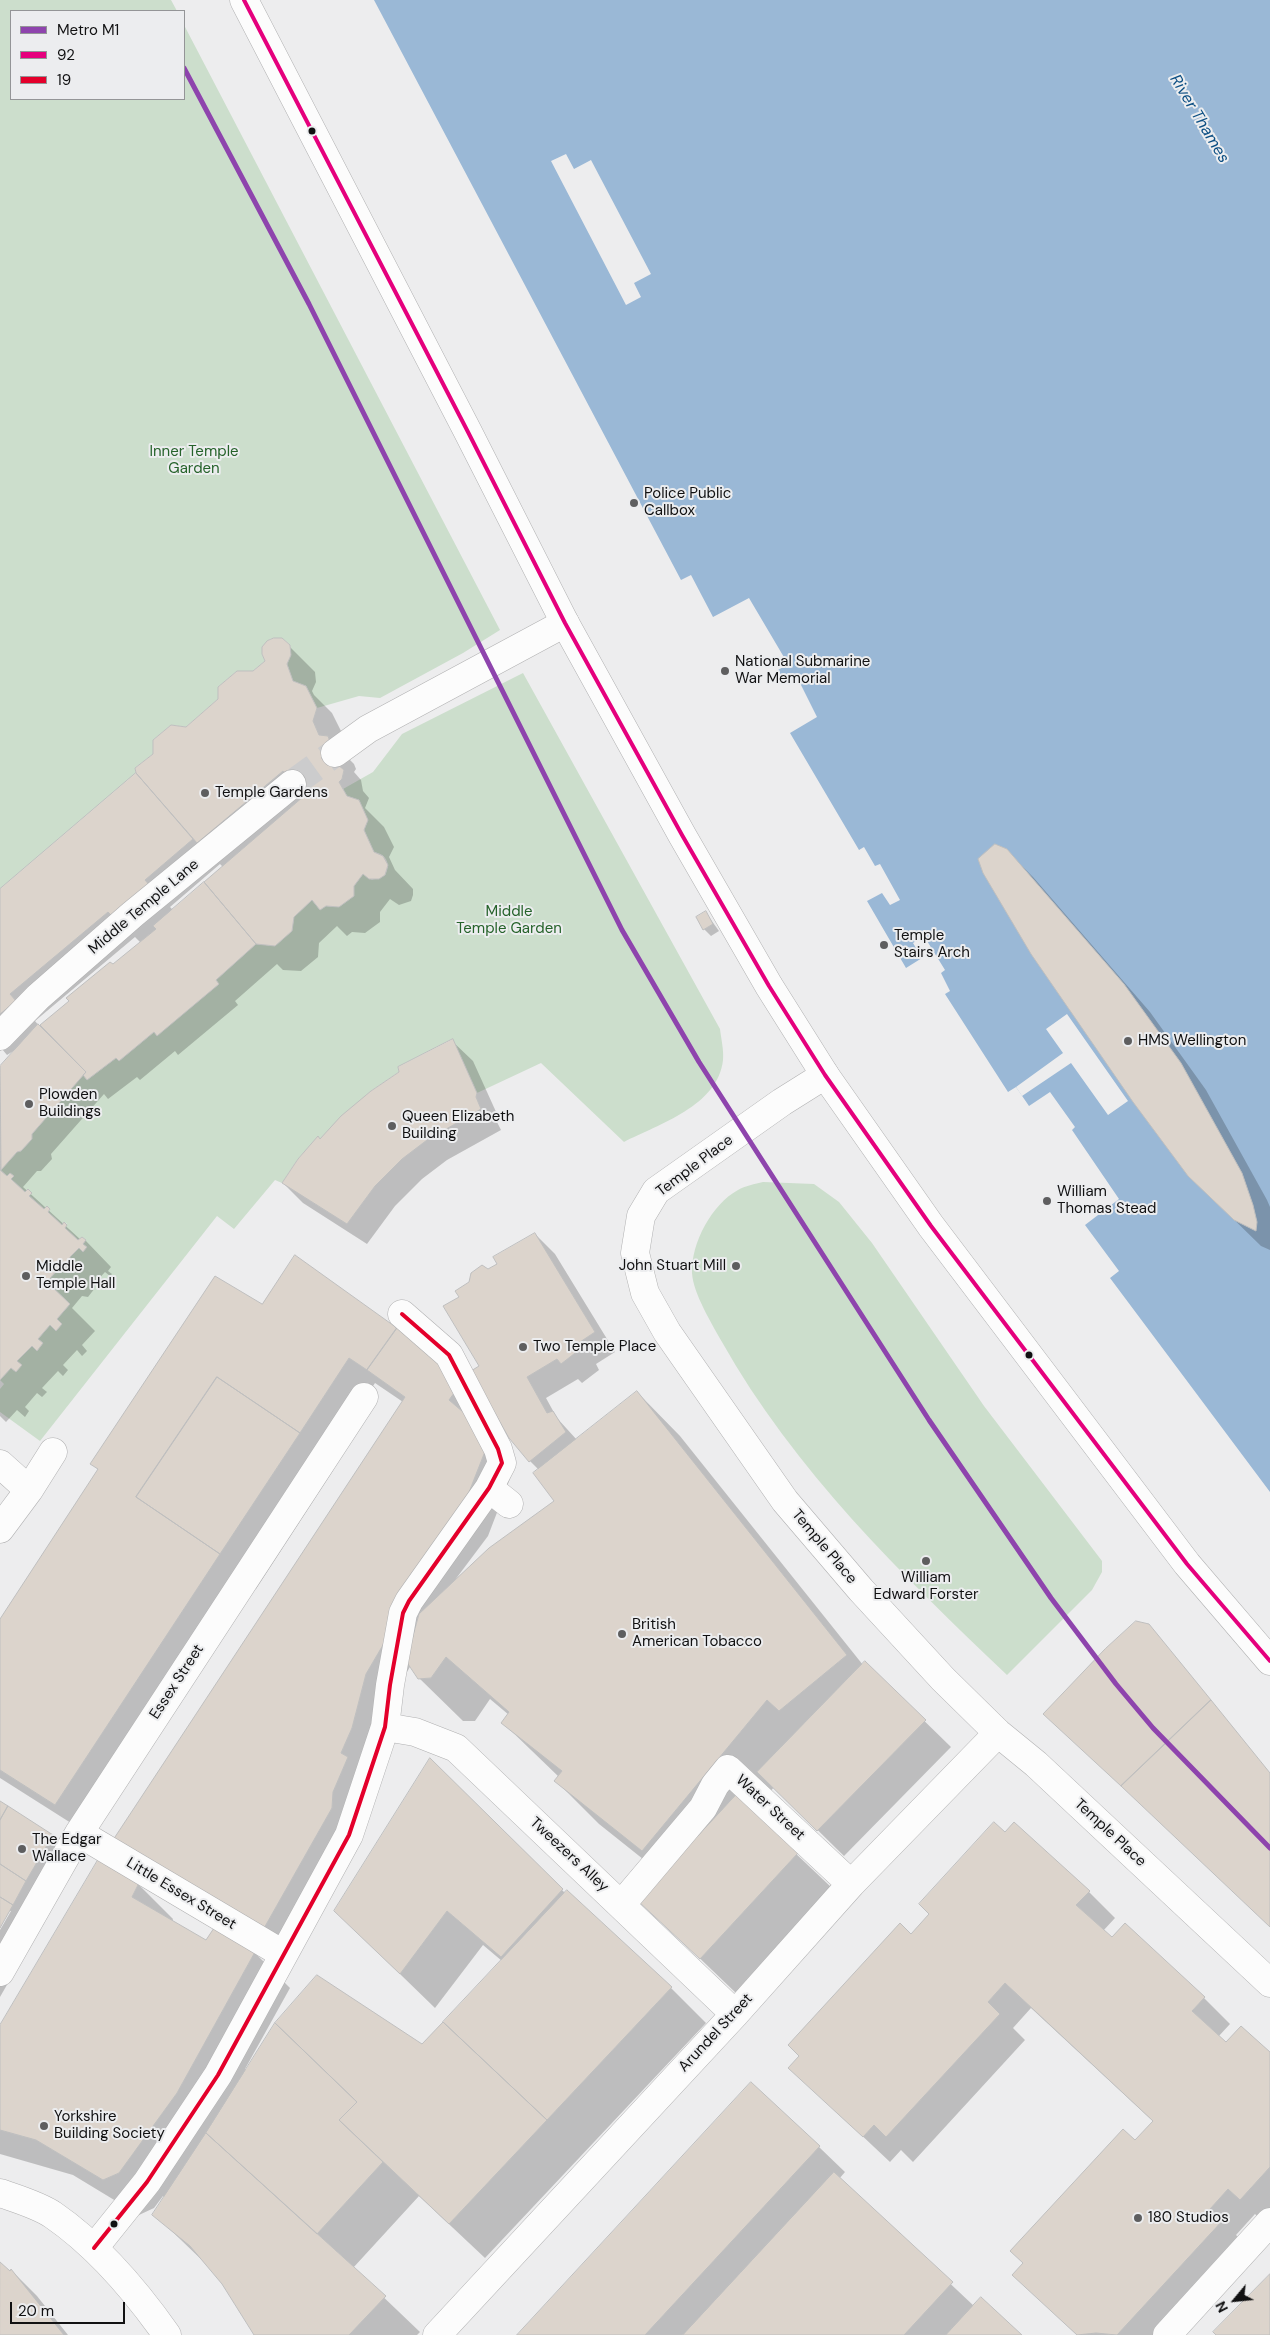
<!DOCTYPE html>
<html>
<head>
<meta charset="utf-8">
<style>
	body { margin:0 }
	#map { position:relative; width:1270px; height:2335px; overflow:hidden; background:#ededee; font-family:"DM Sans",sans-serif }
	canvas { display:block }
	.legend { position:absolute; left:10px; top:10px; width:175px; height:90px; box-sizing:border-box; background:#ecedef; border:1px solid #949597; margin:0; padding:6px 9px; list-style:none; font-size:15px; color:#111112 }
	.legend li { display:flex; align-items:center; gap:10px; height:25px }
	.legend b { width:25px; border:1px solid #949597 }
	.north { position:absolute; left:1210px; top:2275px; width:50px; height:50px; -webkit-text-stroke:4px #ecedef; paint-order:stroke; rotate:242deg; font-size:14px; font-weight:700; line-height:20px; text-align:center; color:#111112 }
	.north::after { content:''; display:block; margin:auto; width:18px; height:22px; background:#111112; clip-path:polygon(50% 0,100% 100%,50% 72%,0 100%) }
	.scale { position:absolute; left:10px; top:2302px; width:115px; height:22px; box-sizing:border-box; border:2px solid #111112; border-top:0; padding-left:6px; font-size:15px; line-height:18px; white-space:nowrap; color:#111112; -webkit-text-stroke:4px #ecedef; paint-order:stroke }
</style>
</head>
<body>
<div id="map">
<canvas width="1270" height="2335"></canvas>
<ul class="legend">
<li><b style="height:6px;background:#8e44ad"></b>Metro M1</li>
<li><b style="height:6px;background:#e5007d"></b>92</li>
<li><b style="height:6px;background:#e4002b"></b>19</li>
</ul>
<div class="north">N</div>
<div class="scale">20 m</div>
</div>
<script>
const ctx = document.querySelector('canvas').getContext('2d');
ctx.lineJoin = 'round';
function fill(path, color) {
  ctx.fillStyle = color;
  ctx.fill(path, 'evenodd');
}
function stroke(path, color, width, dash) {
  ctx.strokeStyle = color;
  ctx.lineWidth = width;
  ctx.lineCap = dash ? 'butt' : 'round';
  ctx.setLineDash(dash || []);
  ctx.stroke(path);
}
function write(font, color, halo, rows, align = 'center') {
  ctx.font = font + ' "DM Sans",sans-serif';
  ctx.lineWidth = 4;
  ctx.setLineDash([]);
  ctx.textBaseline = 'middle';
  ctx.strokeStyle = halo;
  ctx.fillStyle = color;
  for (const [text, x, y, turn = 0] of rows) {
    ctx.save();
    ctx.translate(x, y);
    ctx.rotate((+turn || 0) * Math.PI / 180);
    ctx.textAlign = isNaN(turn) ? turn : align;
    if (halo) ctx.strokeText(text, 0, 0);
    ctx.fillText(text, 0, 0);
    ctx.restore();
  }
}
fill(new Path2D(`
	M 0,0 L 171,0 L 177,11 L 11,11 L 11,99 L 184,99 L 184,25 L 500,630 L 463,653 L 380,698 L 359,696 L 317,708 L 306,686 L 293,681 L 287,664 L 291,655 L 290,645 L 282,638 L 270,639 L 262,647 L 262,654 L 265,661 L 253,671 L 237,671 L 218,687 L 218,699 L 186,727 L 171,725 L 153,740 L 153,754 L 135,768 L 136,773 L 0,889 Z
	M 523,673 L 720,1029 C 721,1038 724,1050 723,1060 C 718,1106 659,1124 624,1142 L 541,1063 L 477,1093 L 452,1039 L 398,1067 L 399,1072 L 371,1091 L 320,1139 L 318,1137 L 298,1159 L 282,1183 L 275,1180 L 234,1229 L 217,1216 L 40,1441 L 0,1412 L 0,1389 L 4,1384 L 0,1380 L 11,1368 L 16,1372 L 21,1365 L 17,1361 L 32,1346 L 37,1351 L 43,1343 L 38,1339 L 50,1325 L 56,1331 L 62,1324 L 57,1319 L 70,1304 L 47,1282 L 86,1240 L 82,1237 L 78,1240 L 65,1228 L 67,1224 L 64,1222 L 62,1225 L 48,1212 L 50,1209 L 47,1206 L 44,1209 L 11,1179 L 14,1176 L 10,1173 L 7,1176 L 1,1170 L 17,1152 L 21,1151 L 32,1139 L 32,1134 L 83,1075 L 87,1080 L 116,1058 L 119,1061 L 154,1032 L 157,1035 L 219,984 L 216,980 L 256,944 L 275,946 L 292,931 L 294,917 L 312,900 L 320,910 L 326,906 L 339,907 L 354,896 L 354,886 L 363,874 L 372,880 L 385,875 C 391,865 387,854 374,852 L 364,830 L 368,820 L 359,800 L 347,796 L 343,789 L 373,772 L 402,734 Z
	M 763,1182 L 814,1184 L 839,1202 L 872,1243 L 984,1406 L 1102,1561 L 1102,1572 L 1092,1590 L 1007,1675 C 901,1574 794,1470 722,1342 C 712,1324 693,1293 692,1273 C 691,1243 712,1204 738,1190 C 745,1186 755,1184 763,1182 Z`), '#ccdecc');
fill(new Path2D(`
	M 374,0 L 1270,0 L 1270,1492 L 1110,1278 L 1119,1271 L 1085,1225 L 1119,1199 L 1072,1130 L 1075,1127 L 1050,1092 L 1029,1106 L 1016,1087 L 1008,1092 L 945,994 L 950,991 L 941,973 L 945,970 L 924,936 L 913,943 L 922,958 L 906,968 L 867,901 L 882,893 L 890,905 L 900,900 L 880,864 L 875,866 L 864,847 L 859,850 L 790,733 L 817,717 L 798,679 L 786,684 L 778,670 L 788,664 L 749,598 L 713,617 L 691,575 L 681,580 Z`), '#9ab8d6');
fill(new Path2D(`
	M 566,154 L 574,169 L 591,160 L 651,274 L 634,283 L 641,297 L 626,305 L 551,161 Z
	M 1067,1014 L 1128,1101 L 1108,1115 L 1071,1063 L 1022,1096 L 1016,1087 L 1063,1053 L 1046,1029 Z`), '#ededee');
fill(new Path2D(`
	M 284,641 L 315,672 L 316,682 L 312,691 L 314,695 L 332,713 L 343,735 L 338,748 L 354,764 L 356,769 L 354,772 L 361,780 L 363,791 L 369,798 L 365,808 L 384,827 L 394,847 L 389,857 L 395,870 L 413,889 L 413,895 L 411,901 L 399,905 L 390,899 L 380,912 L 380,922 L 365,933 L 352,932 L 347,936 L 337,926 L 319,943 L 318,957 L 301,971 L 283,970 L 277,964 L 235,1001 L 238,1005 L 178,1055 L 175,1051 L 140,1080 L 137,1077 L 108,1099 L 104,1094 L 51,1154 L 52,1159 L 41,1171 L 37,1171 L 23,1187 L 81,1240 L 82,1238 L 86,1241 L 111,1267 L 108,1271 L 112,1274 L 110,1276 L 105,1272 L 95,1283 L 95,1288 L 88,1297 L 82,1296 L 72,1308 L 95,1331 L 82,1345 L 87,1351 L 82,1356 L 77,1350 L 63,1365 L 68,1370 L 63,1376 L 58,1371 L 42,1388 L 47,1392 L 42,1397 L 37,1393 L 25,1407 L 29,1411 L 25,1417 L 17,1410 L 6,1422 L 0,1416 L 0,1068 L 15,1050 L 7,1055 L 2,1049 L 0,1051 L 0,890 L 137,774 L 186,728 L 266,662 ZM 220,864 L 223,867 L 173,910 L 170,907 ZM 135,937 L 141,943 L 40,1027 L 35,1021 Z
	M 1006,850 L 1033,877 L 1150,1012 L 1206,1090 L 1267,1200 L 1270,1207 L 1270,1250 L 1261,1246 L 1216,1202 Z
	M 706,913 L 719,931 L 711,936 L 704,929 Z
	M 452,1041 L 473,1061 L 497,1114 L 495,1118 L 501,1130 L 447,1160 L 422,1179 L 395,1206 L 367,1244 L 303,1203 L 283,1183 L 321,1141 Z
	M 535,1234 L 555,1254 L 615,1352 L 596,1364 L 599,1370 L 582,1383 L 578,1379 L 546,1398 L 557,1418 L 577,1440 L 637,1392 L 680,1436 L 863,1665 L 865,1663 L 951,1747 L 844,1856 L 774,1787 L 753,1813 L 832,1888 L 736,1993 L 640,1901 L 663,1875 L 599,1824 L 556,1781 L 559,1777 L 503,1723 L 509,1715 L 490,1699 L 475,1721 L 463,1721 L 419,1678 L 411,1665 L 391,1700 L 289,1955 L 140,1866 L 403,1402 L 375,1383 L 325,1460 L 334,1469 L 256,1589 L 245,1581 L 82,1830 L 0,1778 L 0,1622 L 99,1471 L 92,1463 L 263,1306 L 444,1363 L 496,1445 L 511,1476 L 488,1536 L 455,1580 L 555,1502 L 539,1470 L 530,1461 L 481,1366 L 461,1297 L 488,1271 Z
	M 430,1760 L 565,1893 L 671,1988 L 706,2023 L 485,2258 L 419,2196 L 353,2268 L 420,2332 L 417,2335 L 255,2335 L 223,2284 L 207,2265 L 154,2214 L 165,2198 L 163,2196 L 154,2208 L 139,2215 L 73,2175 L 0,2154 L 0,2028 L 138,1884 L 173,1919 L 172,1922 L 206,1942 L 255,1953 L 290,1988 L 245,2069 L 247,2070 L 422,2046 L 502,1961 L 483,1945 L 435,2008 L 335,1911 Z
	M 0,1803 L 52,1836 L 78,1861 L 0,1997 L 0,1930 L 11,1911 L 8,1911 L 0,1925 Z
	M 1005,1833 L 1089,1892 L 1115,1918 L 1103,1931 L 1112,1939 L 1125,1925 L 1204,1998 L 1230,2024 L 1218,2037 L 1226,2044 L 1270,2054 L 1270,2221 L 1266,2225 L 1255,2214 L 1236,2235 L 1248,2247 L 1167,2335 L 1077,2335 L 1014,2275 L 1154,2122 L 1031,2008 L 1013,2028 L 1025,2040 L 913,2162 L 901,2150 L 890,2162 L 790,2068 Z
	M 819,2147 L 845,2172 L 839,2179 L 974,2306 L 1020,2335 L 519,2335 Z
	M 0,2264 L 10,2272 L 11,2270 L 37,2296 L 68,2335 L 0,2335 Z`), '#0003');
const building = new Path2D(`
	M 274,638 L 282,638 L 290,645 L 291,655 L 287,664 L 293,681 L 306,686 L 317,708 L 313,721 L 319,735 L 328,736 L 338,765 L 344,770 L 342,779 L 339,782 L 347,796 L 359,800 L 368,820 L 364,830 L 374,852 L 383,856 L 388,865 L 385,875 L 379,879 L 369,879 L 363,874 L 354,886 L 354,896 L 339,907 L 326,906 L 320,910 L 312,900 L 294,917 L 292,931 L 275,946 L 256,944 L 204,882 L 304,796 L 283,771 L 197,843 L 136,773 L 135,768 L 153,754 L 153,740 L 171,725 L 186,727 L 218,699 L 218,687 L 237,671 L 253,671 L 265,661 L 262,654 L 262,647 L 267,641 Z
	M 136,773 L 193,839 L 145,880 L 151,887 L 114,918 L 108,912 L 10,994 L 16,1001 L 0,1014 L 0,889 Z
	M 995,844 L 1007,849 L 1124,984 L 1181,1063 L 1242,1173 L 1253,1205 L 1257,1222 L 1256,1231 L 1234,1220 L 1188,1176 L 1133,1102 L 1031,954 L 983,873 L 978,859 Z
	M 204,882 L 256,944 L 216,980 L 219,984 L 157,1036 L 154,1032 L 119,1061 L 116,1058 L 87,1080 L 83,1075 L 86,1072 L 40,1025 L 69,1001 L 66,998 L 110,962 L 113,964 L 156,929 L 153,926 Z
	M 706,911 L 713,924 L 703,930 L 696,917 Z
	M 38,1024 L 86,1072 L 32,1134 L 32,1139 L 21,1151 L 17,1152 L 1,1170 L 0,1066 Z
	M 453,1039 L 477,1093 L 476,1097 L 481,1109 L 427,1140 L 402,1159 L 375,1186 L 347,1224 L 282,1183 L 298,1159 L 318,1136 L 320,1139 L 341,1116 L 371,1091 L 399,1072 L 398,1067 Z
	M 0,1170 L 7,1176 L 10,1173 L 14,1176 L 11,1179 L 25,1192 L 28,1189 L 32,1193 L 29,1196 L 44,1209 L 47,1206 L 50,1209 L 48,1212 L 62,1225 L 64,1222 L 67,1225 L 65,1228 L 78,1240 L 82,1237 L 86,1240 L 83,1244 L 87,1247 L 83,1252 L 79,1248 L 70,1257 L 70,1262 L 62,1271 L 56,1271 L 47,1282 L 70,1304 L 57,1319 L 62,1324 L 56,1331 L 50,1325 L 38,1339 L 43,1343 L 37,1351 L 32,1346 L 17,1361 L 22,1365 L 16,1372 L 11,1368 L 0,1380 Z
	M 535,1233 L 595,1332 L 577,1344 L 579,1350 L 561,1364 L 557,1359 L 527,1377 L 547,1413 L 553,1411 L 566,1432 L 529,1462 L 509,1438 L 471,1371 L 479,1366 L 443,1306 L 459,1297 L 455,1291 L 469,1282 L 471,1273 L 482,1265 L 488,1269 L 497,1264 L 493,1257 Z
	M 295,1255 L 397,1328 L 367,1370 L 349,1358 L 300,1433 L 217,1377 L 136,1497 L 220,1554 L 55,1805 L 0,1770 L 0,1619 L 98,1469 L 90,1464 L 215,1276 L 262,1304 Z
	M 397,1328 L 445,1362 L 457,1389 L 449,1400 L 470,1418 L 486,1449 L 462,1510 L 366,1674 L 352,1728 L 341,1753 L 348,1757 L 333,1792 L 332,1808 L 263,1930 L 113,1840 L 405,1397 L 367,1370 Z
	M 217,1377 L 300,1433 L 220,1554 L 136,1497 Z
	M 637,1391 L 847,1655 L 779,1711 L 767,1700 L 642,1851 L 554,1781 L 562,1771 L 501,1723 L 509,1712 L 446,1657 L 431,1678 L 418,1679 L 406,1661 L 419,1614 L 489,1548 L 554,1501 L 533,1473 Z
	M 1136,1621 L 1149,1624 L 1211,1700 L 1121,1786 L 1043,1714 L 1105,1649 Z
	M 865,1661 L 926,1720 L 817,1831 L 757,1772 Z
	M 1211,1700 L 1270,1773 L 1270,1927 L 1121,1786 Z
	M 430,1758 L 563,1889 L 501,1957 L 447,1911 L 400,1974 L 334,1911 Z
	M 736,1795 L 798,1853 L 700,1959 L 638,1901 Z
	M 0,1801 L 8,1806 L 0,1820 Z
	M 8,1806 L 53,1835 L 26,1881 L 0,1864 L 0,1820 Z
	M 994,1822 L 1005,1832 L 1014,1822 L 1090,1891 L 1076,1905 L 1112,1937 L 1125,1923 L 1205,1997 L 1192,2011 L 1226,2042 L 1241,2026 L 1270,2052 L 1270,2167 L 1240,2200 L 1228,2189 L 1210,2209 L 1223,2220 L 1117,2335 L 1096,2333 L 1077,2335 L 1012,2275 L 1023,2263 L 1010,2251 L 1123,2129 L 1135,2140 L 1153,2121 L 1005,1983 L 988,2002 L 1000,2014 L 886,2137 L 874,2125 L 863,2137 L 788,2068 L 799,2056 L 788,2045 L 900,1923 L 911,1934 L 929,1914 L 919,1904 Z
	M 98,1860 L 139,1883 L 132,1897 L 206,1940 L 214,1928 L 255,1952 L 177,2093 L 119,2173 L 103,2180 L 36,2140 L 0,2130 L 0,2025 Z
	M 0,1864 L 26,1881 L 13,1905 L 0,1897 Z
	M 567,1890 L 672,1987 L 547,2120 L 443,2022 Z
	M 0,1897 L 13,1905 L 0,1928 Z
	M 317,1975 L 422,2044 L 443,2022 L 547,2120 L 449,2224 L 339,2120 L 357,2102 L 275,2023 Z
	M 275,2023 L 357,2102 L 339,2120 L 383,2162 L 317,2234 L 206,2133 Z
	M 751,2082 L 820,2146 L 645,2335 L 517,2335 Z
	M 206,2133 L 386,2296 L 349,2335 L 254,2335 L 222,2284 L 190,2246 L 152,2215 Z
	M 834,2172 L 953,2282 L 904,2335 L 683,2335 Z
	M 0,2262 L 10,2271 L 11,2269 L 64,2335 L 0,2335 Z
	M 1270,2274 L 1270,2335 L 1216,2335 L 1213,2332 Z
	M 981,2297 L 1022,2335 L 946,2335 Z`);
fill(building, '#dcd4cc');
stroke(building, '#bfbfbf', 1);
stroke(new Path2D(`
	M 292,784 L 335,753`), '#cccccd', 28, [28, 14]);
const minor = new Path2D(`
	M 335,753 L 368,729 L 565,623
	M 0,1036 L 38,997 L 133,914 L 292,784
	M 825,1075 L 782,1102 L 656,1191 L 641,1216 L 635,1253 L 645,1293 L 667,1332 L 785,1501 L 861,1590 L 943,1679 L 998,1733 L 1036,1764 L 1270,1983
	M 0,1464 L 29,1490
	M 489,1488 L 509,1504
	M 0,1529 L 29,1490 L 53,1452
	M 385,1727 L 415,1732 L 456,1748 L 735,2014
	M 79,1833 L 283,1954
	M 621,1905 L 703,1808 L 715,1785 L 728,1769 L 851,1884
	M 0,1972 L 79,1833 L 364,1397
	M 94,2248 L 147,2182 L 218,2075 L 349,1835 L 385,1727 L 390,1685 L 403,1613 L 409,1601 L 489,1488 L 502,1463 L 498,1449 L 449,1355 L 402,1314
	M 437,2335 L 735,2014 L 851,1884 L 998,1733
	M 1167,2335 L 1270,2222`);
const major = new Path2D(`
	M 244,0 L 468,432 L 565,623 L 682,835 L 769,986 L 825,1075 L 931,1226 L 1187,1564 L 1270,1661
	M 0,2193 C 17,2199 38,2205 53,2215 C 98,2246 136,2291 167,2335`);
stroke(minor, '#b0b0b1', 29);
stroke(major, '#b0b0b1', 29);
stroke(minor, '#fcfcfc', 28);
stroke(major, '#fcfcfc', 28);
stroke(new Path2D(`
	M 244,0 L 468,432 L 565,623 L 682,835 L 769,986 L 825,1075 L 931,1226 L 1187,1564 L 1270,1661`), '#e5007d', 4);
stroke(new Path2D(`
	M 94,2248 L 147,2182 L 218,2075 L 349,1835 L 385,1727 L 390,1685 L 403,1613 L 409,1601 L 489,1488 L 502,1463 L 498,1449 L 449,1355 L 402,1314`), '#e4002b', 4);
stroke(new Path2D(`
	M 184,68 L 309,304 L 622,930 L 699,1062 L 929,1420 L 1051,1598 L 1116,1684 L 1153,1728 L 1270,1848`), '#8e44ad', 5);
for (const [x, y, r, color] of [
	[312,131,4.5,"#111112"],
	[634,503,5,"#5e5e5f"],
	[725,671,5,"#5e5e5f"],
	[205,793,5,"#5e5e5f"],
	[884,945,5,"#5e5e5f"],
	[1128,1041,5,"#5e5e5f"],
	[29,1104,5,"#5e5e5f"],
	[392,1126,5,"#5e5e5f"],
	[1047,1201,5,"#5e5e5f"],
	[736,1266,5,"#5e5e5f"],
	[26,1276,5,"#5e5e5f"],
	[523,1347,5,"#5e5e5f"],
	[1029,1355,4.5,"#111112"],
	[926,1561,5,"#5e5e5f"],
	[622,1634,5,"#5e5e5f"],
	[22,1849,5,"#5e5e5f"],
	[44,2126,5,"#5e5e5f"],
	[1138,2218,5,"#5e5e5f"],
	[114,2224,4.5,"#111112"]
]) {
  const dot = new Path2D();
  dot.arc(x, y, r, 0, 2 * Math.PI);
  ctx.fillStyle = color;
  ctx.fill(dot);
  stroke(dot, '#ecedef', 2);
}
write('15px', '#26632b', '#ecedef', [
	["Inner Temple",194,452],
	["Garden",194,469],
	["Middle",509,912],
	["Temple Garden",509,929]
]);
write('15px', '#111112', '#ecedef', [
	["Police Public",644,494],
	["Callbox",644,511],
	["National Submarine",735,662],
	["War Memorial",735,679],
	["Temple Gardens",215,793],
	["Temple",894,936],
	["Stairs Arch",894,953],
	["HMS Wellington",1138,1041],
	["Plowden",39,1095],
	["Buildings",39,1112],
	["Queen Elizabeth",402,1117],
	["Building",402,1134],
	["William",1057,1192],
	["Thomas Stead",1057,1209],
	["John Stuart Mill",726,1266,"right"],
	["Middle",36,1267],
	["Temple Hall",36,1284],
	["Two Temple Place",533,1347],
	["William",926,1578,"center"],
	["Edward Forster",926,1595,"center"],
	["British",632,1625],
	["American Tobacco",632,1642],
	["The Edgar",32,1840],
	["Wallace",32,1857],
	["Yorkshire",54,2117],
	["Building Society",54,2134],
	["180 Studios",1148,2218]
], 'left');
write('15px', '#111112', '#ecedef', [
	["Middle Temple Lane",144,907,-40],
	["Temple Place",695,1166,-37],
	["Temple Place",824,1547,50],
	["Essex Street",177,1682,-57],
	["Water Street",770,1808,43],
	["Temple Place",1110,1833,43],
	["Tweezers Alley",569,1855,43],
	["Little Essex Street",181,1894,31],
	["Arundel Street",716,2033,-47]
]);
write('italic 16px', '#0b4e83', '#ecedef', [
	["River Thames",1199,119,59]
]);
</script>
</body>
</html>
